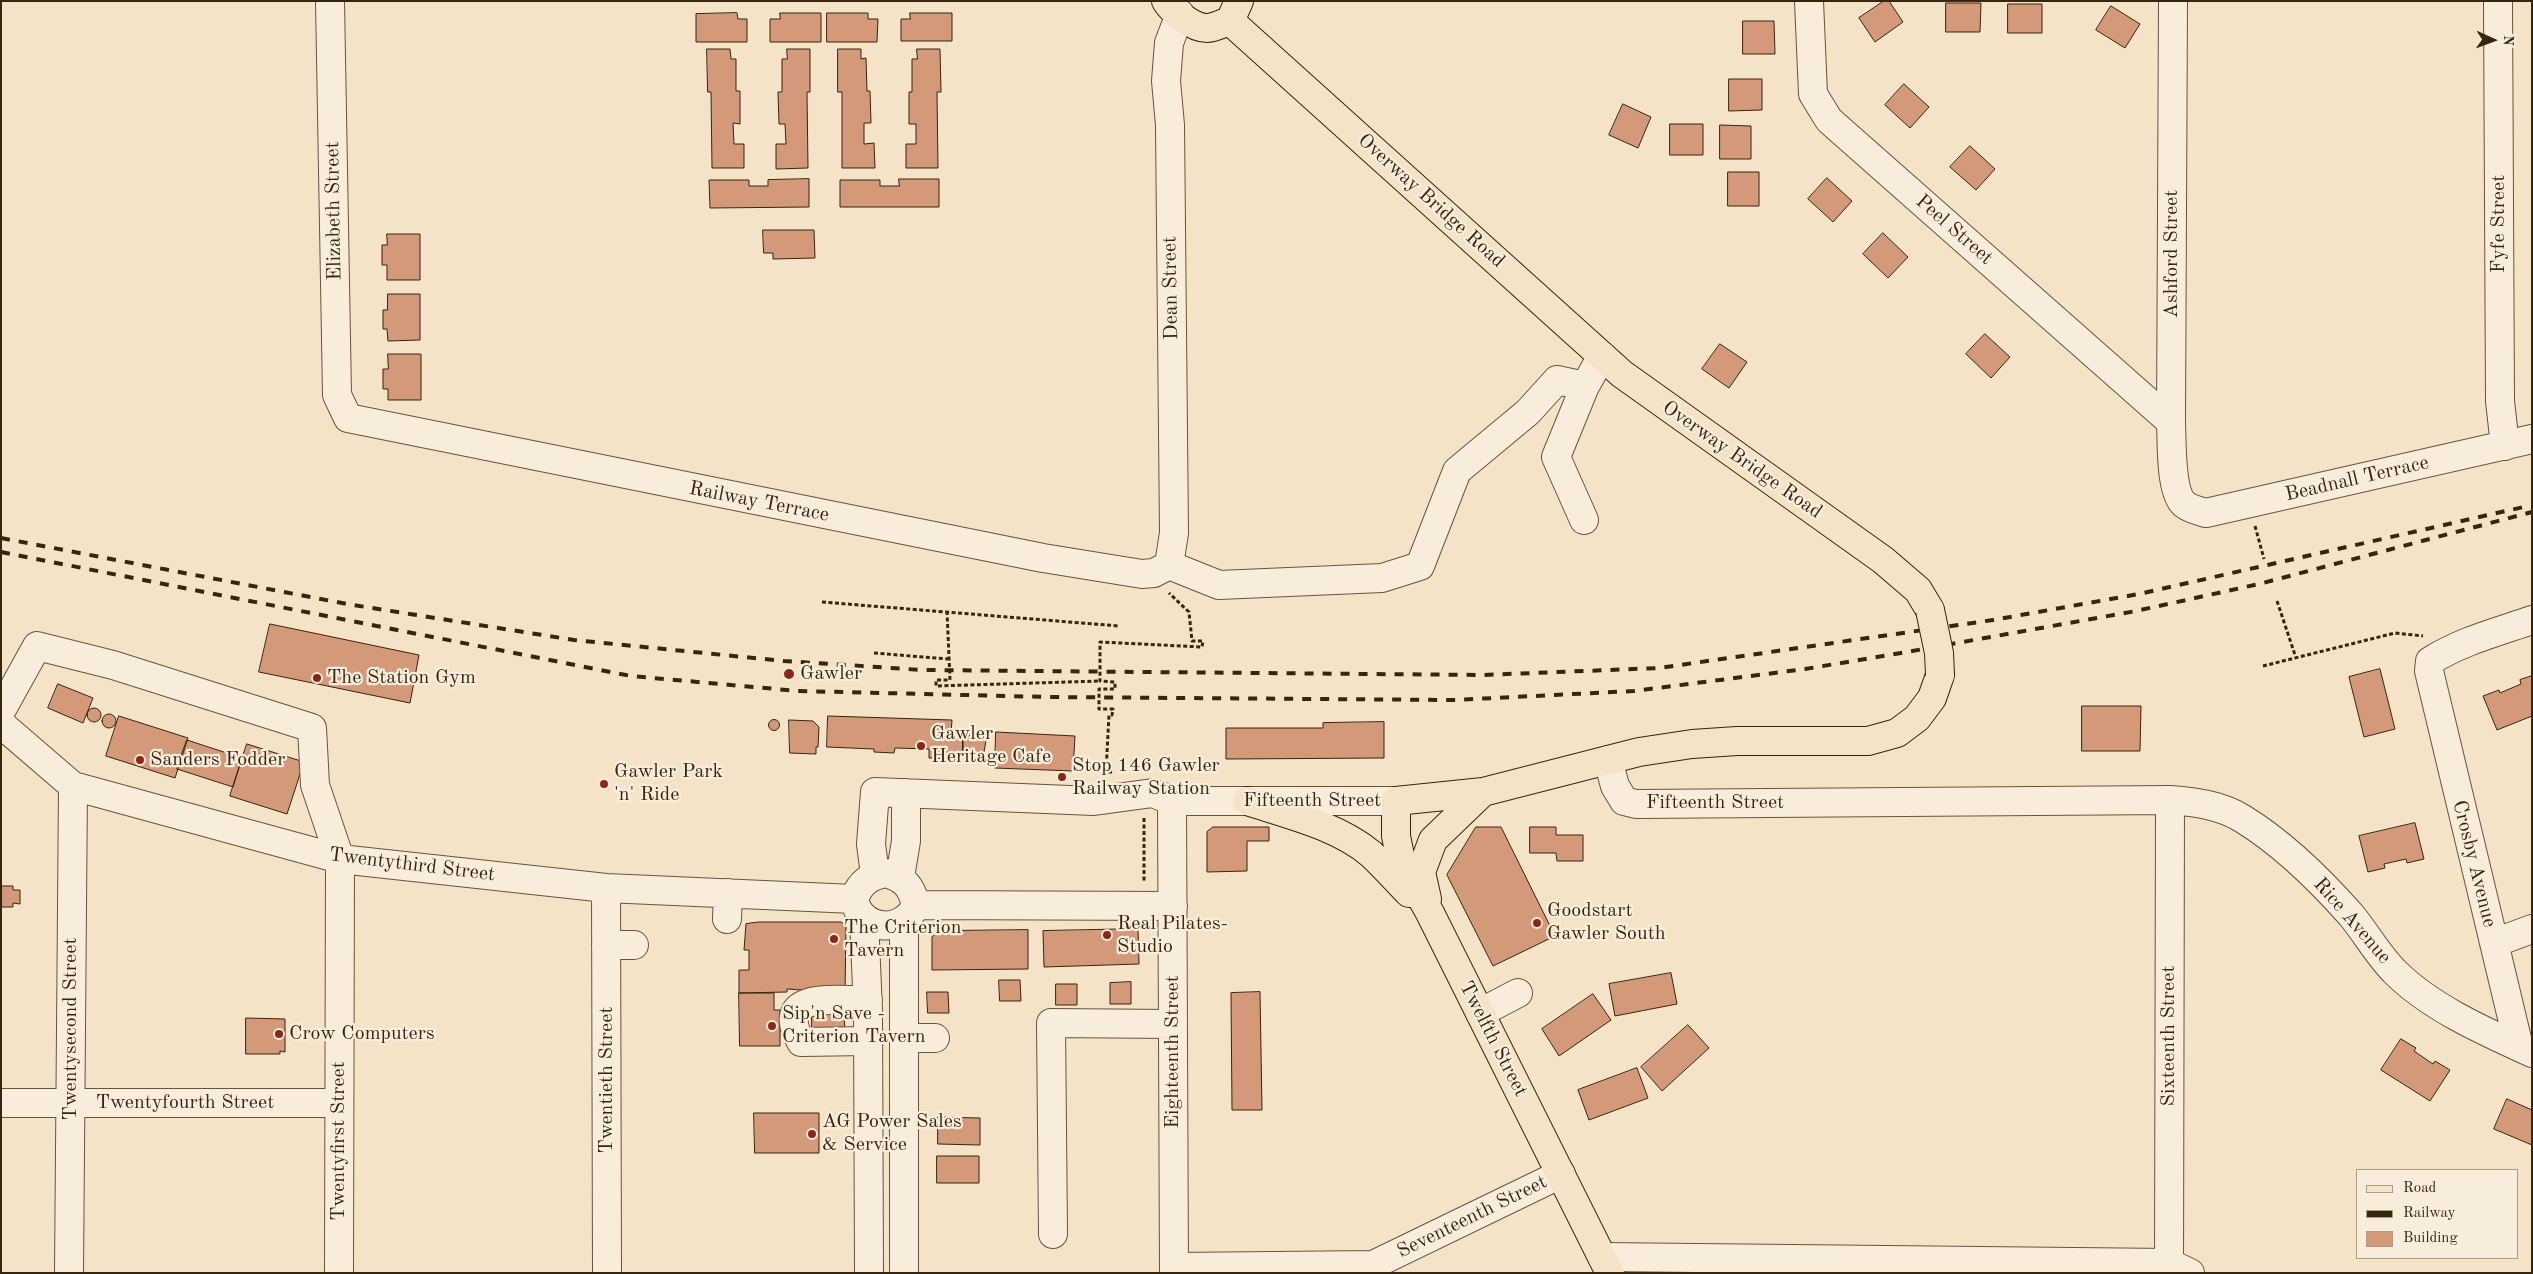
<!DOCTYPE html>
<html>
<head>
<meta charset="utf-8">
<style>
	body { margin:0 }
	#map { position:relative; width:2533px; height:1274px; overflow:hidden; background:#f5e3c8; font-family:"Old Standard TT",serif }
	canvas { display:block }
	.frame { position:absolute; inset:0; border:2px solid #36250f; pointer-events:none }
	.legend { position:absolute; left:2356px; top:1169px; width:162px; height:90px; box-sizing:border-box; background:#f8eddb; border:1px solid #aa9d89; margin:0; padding:6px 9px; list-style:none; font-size:15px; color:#36250f }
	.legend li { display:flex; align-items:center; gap:10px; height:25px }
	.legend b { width:25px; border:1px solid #aa9d89 }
	.north { position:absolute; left:2468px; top:15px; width:50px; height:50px; -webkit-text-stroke:4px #f8eddb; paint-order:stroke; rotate:92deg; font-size:14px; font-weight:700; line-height:20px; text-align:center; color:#36250f }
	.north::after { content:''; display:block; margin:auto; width:18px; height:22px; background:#36250f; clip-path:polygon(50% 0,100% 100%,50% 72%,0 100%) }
</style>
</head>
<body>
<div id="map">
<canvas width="2533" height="1274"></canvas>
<div class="frame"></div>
<ul class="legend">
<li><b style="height:6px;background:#f5e3c8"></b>Road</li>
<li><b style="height:6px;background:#36250f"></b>Railway</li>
<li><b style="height:14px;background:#d49979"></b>Building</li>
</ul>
<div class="north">N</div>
</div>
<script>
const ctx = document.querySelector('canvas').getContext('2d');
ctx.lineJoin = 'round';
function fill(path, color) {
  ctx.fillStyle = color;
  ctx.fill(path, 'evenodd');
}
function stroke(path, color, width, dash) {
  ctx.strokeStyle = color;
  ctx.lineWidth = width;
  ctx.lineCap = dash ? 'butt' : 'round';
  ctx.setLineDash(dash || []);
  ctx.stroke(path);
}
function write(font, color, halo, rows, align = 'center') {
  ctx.font = font + ' "Old Standard TT",serif';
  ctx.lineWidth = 4.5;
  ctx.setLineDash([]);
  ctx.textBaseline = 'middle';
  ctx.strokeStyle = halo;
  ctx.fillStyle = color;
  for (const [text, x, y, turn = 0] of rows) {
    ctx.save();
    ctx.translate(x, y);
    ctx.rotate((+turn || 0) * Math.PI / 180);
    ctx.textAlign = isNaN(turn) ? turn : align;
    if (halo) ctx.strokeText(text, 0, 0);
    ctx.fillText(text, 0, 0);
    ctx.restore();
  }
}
const building = new Path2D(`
	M 1884,1 L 1889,1 L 1903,22 L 1875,42 L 1859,18 Z
	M 1946,3 L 1981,3 L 1980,32 L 1946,32 Z
	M 2008,4 L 2042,4 L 2042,33 L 2008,33 Z
	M 2111,6 L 2140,24 L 2125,48 L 2096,30 Z
	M 737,13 L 738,19 L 747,19 L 747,42 L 696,42 L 696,14 Z
	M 780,13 L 821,13 L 821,42 L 770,42 L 770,19 L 780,19 Z
	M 827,13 L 868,13 L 868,19 L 878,19 L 877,42 L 827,42 Z
	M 910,13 L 952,13 L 952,41 L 901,41 L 901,19 L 910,19 Z
	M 1743,21 L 1774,21 L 1775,54 L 1743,54 Z
	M 707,49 L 730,49 L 731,59 L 736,59 L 736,91 L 740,91 L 740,124 L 733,123 L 734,144 L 744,144 L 744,168 L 712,168 L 711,92 L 708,92 Z
	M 787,49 L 810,49 L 810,92 L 807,92 L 808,168 L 776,169 L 776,144 L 786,144 L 785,124 L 779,124 L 778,92 L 782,92 L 782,59 L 787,59 Z
	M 838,49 L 861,49 L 861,59 L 866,58 L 867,91 L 870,91 L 871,123 L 864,123 L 864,144 L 874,143 L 875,168 L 842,168 L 842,92 L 838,92 Z
	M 917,49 L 940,49 L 941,92 L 937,92 L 938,168 L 906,168 L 906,144 L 916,144 L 916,124 L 909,124 L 909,92 L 912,92 L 912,59 L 917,59 Z
	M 1729,79 L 1762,79 L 1762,110 L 1729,111 Z
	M 1904,84 L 1929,107 L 1910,128 L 1885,105 Z
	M 1623,104 L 1651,117 L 1638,148 L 1609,135 Z
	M 1670,124 L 1703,124 L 1703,155 L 1670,155 Z
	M 1720,125 L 1751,126 L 1751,159 L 1720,159 Z
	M 1970,146 L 1995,169 L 1976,190 L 1950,167 Z
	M 1728,172 L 1759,172 L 1759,206 L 1728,206 Z
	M 1827,178 L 1852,201 L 1833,222 L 1808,199 Z
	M 809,179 L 809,207 L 710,208 L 709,180 L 749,180 L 749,186 L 768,186 L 768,180 Z
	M 899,179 L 939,179 L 939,207 L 840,207 L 840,180 L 880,180 L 880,186 L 899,186 Z
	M 763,230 L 814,230 L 815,258 L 773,259 L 773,253 L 764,253 Z
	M 1883,233 L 1908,257 L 1888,278 L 1863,254 Z
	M 387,234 L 420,234 L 420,280 L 387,280 L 387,265 L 382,265 L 382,245 L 387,245 Z
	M 388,294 L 420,294 L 420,340 L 388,341 L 387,329 L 383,329 L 383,310 L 387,310 Z
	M 1985,334 L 2010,357 L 1991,378 L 1966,354 Z
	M 1720,344 L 1747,362 L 1729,388 L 1702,369 Z
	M 388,354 L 421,354 L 421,400 L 388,400 L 388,389 L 383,389 L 383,369 L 388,369 Z
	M 270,624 L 419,655 L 410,703 L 259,672 Z
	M 2380,669 L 2395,729 L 2364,737 L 2349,677 Z
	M 2532,676 L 2532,716 L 2497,730 L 2483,696 L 2499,690 L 2500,693 L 2521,684 L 2520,680 Z
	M 58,684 L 93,698 L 83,723 L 48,708 Z
	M 2082,706 L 2141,706 L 2140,751 L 2082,751 Z
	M87 715a7 7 0 1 1 14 0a7 7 0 1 1-14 0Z
	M102 721a7 7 0 1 1 14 0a7 7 0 1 1-14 0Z
	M 119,716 L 188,738 L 175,778 L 106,756 Z
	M 828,716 L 952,720 L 951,733 L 963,733 L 963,753 L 951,753 L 951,759 L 929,758 L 929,749 L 895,748 L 894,753 L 874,752 L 874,749 L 827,747 Z
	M768.5 725a5.5 5.5 0 1 1 11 0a5.5 5.5 0 1 1-11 0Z
	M 789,720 L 813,721 L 819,727 L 818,747 L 816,747 L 816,754 L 790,753 Z
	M 1384,722 L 1384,758 L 1226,759 L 1226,728 L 1323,728 L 1323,723 Z
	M 996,732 L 1075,736 L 1073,771 L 995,768 Z
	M 963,735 L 987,735 L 984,752 L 963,751 Z
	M 187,740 L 242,758 L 233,787 L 177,769 Z
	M 247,744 L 304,762 L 287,814 L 230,796 Z
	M 2415,823 L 2424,859 L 2407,863 L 2406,859 L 2384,864 L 2385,868 L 2368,872 L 2359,836 Z
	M 1213,827 L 1269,827 L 1269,841 L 1247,841 L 1247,871 L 1207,872 L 1207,832 Z
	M 1476,827 L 1501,827 L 1555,936 L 1493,966 L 1447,875 Z
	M 1530,827 L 1556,827 L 1556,835 L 1583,835 L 1583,861 L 1557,861 L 1556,853 L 1530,853 Z
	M 1,886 L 13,886 L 13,890 L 20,890 L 20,904 L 13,903 L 13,907 L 1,907 Z
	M 759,922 L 841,922 L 846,926 L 845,993 L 787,989 L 787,992 L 739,993 L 739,970 L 749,970 L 749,950 L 744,950 L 746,924 Z
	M 1138,929 L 1139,964 L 1044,967 L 1043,931 Z
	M 1028,930 L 1028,969 L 932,970 L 932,937 L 937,931 Z
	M 1671,973 L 1677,1004 L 1615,1016 L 1609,984 Z
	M 999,980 L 1020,980 L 1021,1001 L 1000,1001 Z
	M 1131,982 L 1131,1004 L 1110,1004 L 1110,983 Z
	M 1056,984 L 1077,984 L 1077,1005 L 1056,1005 Z
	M 927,992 L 948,992 L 949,1013 L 928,1013 Z
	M 1260,992 L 1262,1110 L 1232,1110 L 1231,993 Z
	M 739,993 L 774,993 L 774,1010 L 780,1010 L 780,1046 L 740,1046 Z
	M 1593,994 L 1611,1020 L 1559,1056 L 1542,1029 Z
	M 812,1011 L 844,1011 L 845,1033 L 812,1034 Z
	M 246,1018 L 285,1019 L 285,1052 L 280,1051 L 280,1054 L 246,1054 Z
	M 1688,1025 L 1709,1048 L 1662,1091 L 1641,1067 Z
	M 2401,1039 L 2416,1048 L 2414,1051 L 2433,1064 L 2435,1061 L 2450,1070 L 2430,1101 L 2381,1070 Z
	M 1637,1068 L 1648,1098 L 1589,1120 L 1578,1090 Z
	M 2507,1099 L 2532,1110 L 2532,1145 L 2494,1129 Z
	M 754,1113 L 819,1113 L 819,1153 L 755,1153 Z
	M 938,1117 L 980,1118 L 980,1145 L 938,1144 Z
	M 937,1156 L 979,1156 L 979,1183 L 937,1183 Z`);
fill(building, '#d49979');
stroke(building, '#36250f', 1);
const minor = new Path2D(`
	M 330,1 L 337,395 L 348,418 L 1043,558 L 1142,574 L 1154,573 L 1169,565
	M 1809,1 L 1813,94 L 1829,120 L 2171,422
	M 2173,1 L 2171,422 C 2172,442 2170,491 2184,504 C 2190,509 2199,511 2206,513 L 2532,439
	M 2498,1 L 2500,401 L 2505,446
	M 1584,520 L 1556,457 L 1585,386
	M 1169,565 L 1219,585 L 1382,578 L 1420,566 L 1457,471 L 1528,412 L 1557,380 L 1585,386 L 1602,356
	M 1169,565 L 1174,533 L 1170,125 L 1166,81 L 1169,43 L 1180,14
	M 1,711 L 37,646 L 113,665 L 312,728 L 315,785 L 340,859 L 339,1273
	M 1,724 L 73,786 L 340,859 L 606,888 L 854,899
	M 1608,760 L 1615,786 L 1624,801 L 1636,804 L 2170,800 C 2195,802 2221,805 2243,819 C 2282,843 2320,880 2351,915 C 2366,933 2378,955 2395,972 C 2431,1008 2486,1032 2532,1053
	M 1172,801 L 1174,1273
	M 886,873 C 905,879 911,886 916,905 C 903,935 860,931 854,899 C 860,883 869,876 886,873 Z
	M 875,875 L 871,844 L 875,792 L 1094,801 L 1153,793 L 1172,801 L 1396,801
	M 900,877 L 906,841 L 906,793
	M 606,888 L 607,1273
	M 916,905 L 1173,906
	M 864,918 L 868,1011 L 869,1273
	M 727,919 L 728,893
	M 904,920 L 904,1273
	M 2494,943 L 2532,929
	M 606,945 L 634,945
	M 868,1000 C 836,1001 772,990 801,1042 L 868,1041
	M 1480,1013 L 1518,993
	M 904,1038 L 935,1038
	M 2519,1047 L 2429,671 L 2430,661 C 2462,641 2497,632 2532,620
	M 1,1103 L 339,1103
	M 1053,1234 L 1051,1023 L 1173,1024
	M 1602,1257 L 2169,1263 L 2190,1273
	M 1174,1267 L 1373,1265 L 1561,1174
	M 69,1273 L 73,786
	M 2169,1273 L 2170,800`);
const major = new Path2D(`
	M 1166,1 C 1173,12 1193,28 1207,28 C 1214,28 1223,23 1230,21 L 1239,1
	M 1230,21 L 1622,374 L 1883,560 L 1918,590 L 1930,610
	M 1247,801 C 1287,814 1338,826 1371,854 C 1384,866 1396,880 1409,893
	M 1427,899 L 1421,872 L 1433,840 L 1483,792
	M 1610,1273 L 1430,913 L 1401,861 L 1396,836 L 1396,801 L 1483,792 L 1639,752 L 1692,744 L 1737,741 L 1868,741 L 1897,733 L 1917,718 L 1932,698 L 1940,675`);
stroke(minor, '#66543d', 30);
stroke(major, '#36250f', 30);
stroke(new Path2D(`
	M 2255,526 L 2264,559
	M 2277,601 L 2296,658
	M 822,602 L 1119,626
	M 947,611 L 950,680 L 936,680 L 936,686 L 1100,681
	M 874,653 L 948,659
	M 2263,666 L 2395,633 L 2423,636
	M 1112,772 L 1106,772 L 1109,715 L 1112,715 L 1113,709 L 1099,709 L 1099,689 L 1115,689 L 1115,682 L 1100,681 L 1100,642 L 1202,647 L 1203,641 L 1192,641 L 1189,612 L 1169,593
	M 1144,818 L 1144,881`), '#36250f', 3, [4, 2.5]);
stroke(minor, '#f8eddb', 28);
stroke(major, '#f5e3c8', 28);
stroke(new Path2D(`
	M 1,538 L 347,604 L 574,640 L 784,661 L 922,670 L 1483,675 L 1659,668 L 1993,620 L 2139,594 L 2528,506
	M 1,552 L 631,676 L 798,691 L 1049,697 L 1454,700 L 1634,691 L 1805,669 L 1901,653 L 2136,611 L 2259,584 L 2532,512`), '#36250f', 4, [9, 9]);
const majorBridge = new Path2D(`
	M 1930,610 L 1939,653 L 1940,675`);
stroke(majorBridge, '#36250f', 30, []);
stroke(majorBridge, '#f5e3c8', 28);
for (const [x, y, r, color] of [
	[789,674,6,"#8f2418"],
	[317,678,5,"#8f2418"],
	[921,746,5,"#8f2418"],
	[140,760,5,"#8f2418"],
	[1062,777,5,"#8f2418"],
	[604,784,5,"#8f2418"],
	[1537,923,5,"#8f2418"],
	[1107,935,5,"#8f2418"],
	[834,939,5,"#8f2418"],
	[772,1026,5,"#8f2418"],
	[279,1034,5,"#8f2418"],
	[812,1134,5,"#8f2418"]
]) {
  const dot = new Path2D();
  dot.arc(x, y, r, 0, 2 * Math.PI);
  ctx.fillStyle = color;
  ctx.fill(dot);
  stroke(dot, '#f8eddb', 2);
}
write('20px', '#36250f', '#f8eddb', [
	["Overway Bridge Road",1431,201,42],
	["Elizabeth Street",334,211,-91],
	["Fyfe Street",2499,224,-90],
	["Peel Street",1954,230,41],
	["Ashford Street",2172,254,-90],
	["Dean Street",1171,288,-91],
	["Overway Bridge Road",1742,460,35],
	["Beadnall Terrace",2357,479,-13],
	["Railway Terrace",759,502,11],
	["Fifteenth Street",1312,801],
	["Fifteenth Street",1715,803],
	["Crosby Avenue",2474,864,76],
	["Twentythird Street",412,865,7],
	["Rice Avenue",2352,921,49],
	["Twentysecond Street",71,1029,-90],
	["Sixteenth Street",2169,1036,-90],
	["Twelfth Street",1493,1039,63],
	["Eighteenth Street",1173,1052,-90],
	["Twentieth Street",607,1080,-90],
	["Twentyfourth Street",185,1103],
	["Twentyfirst Street",339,1141,-90],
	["Seventeenth Street",1472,1217,-26]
]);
write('20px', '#36250f', '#f8eddb', [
	["Gawler",800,674],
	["The Station Gym",327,678],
	["Gawler",931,734],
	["Heritage Cafe",931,757],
	["Sanders Fodder",150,760],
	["Stop 146 Gawler",1072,766],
	["Railway Station",1072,789],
	["Gawler Park",614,772],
	["'n' Ride",614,795],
	["Goodstart",1547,911],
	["Gawler South",1547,934],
	["Real Pilates-",1117,924],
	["Studio",1117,947],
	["The Criterion",844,928],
	["Tavern",844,951],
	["Sip'n Save -",782,1014],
	["Criterion Tavern",782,1037],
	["Crow Computers",289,1034],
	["AG Power Sales",822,1122],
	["& Service",822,1145]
], 'left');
</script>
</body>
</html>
